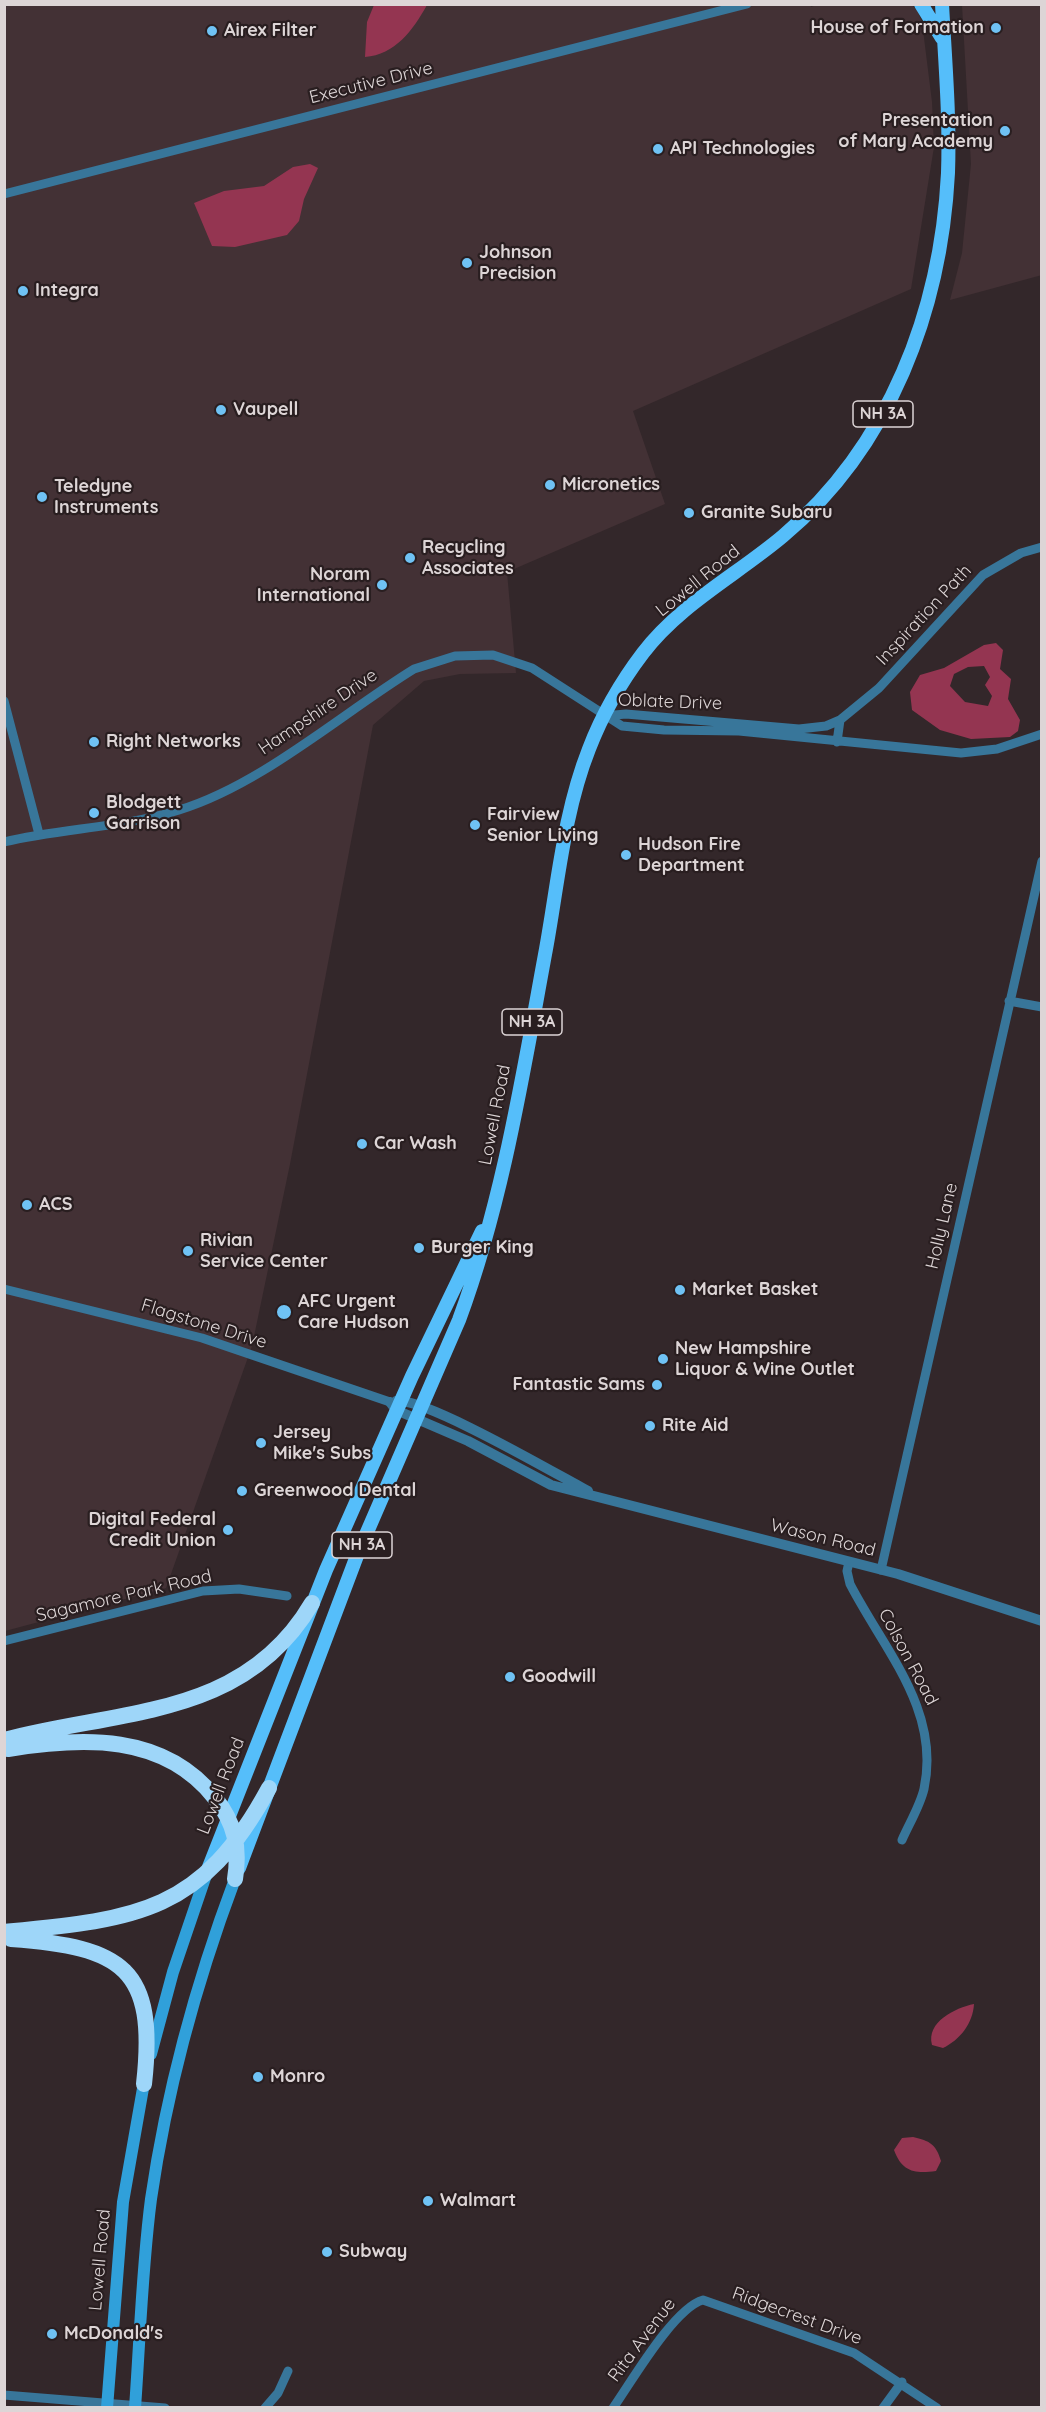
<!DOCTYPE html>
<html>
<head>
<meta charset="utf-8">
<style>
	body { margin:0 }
	#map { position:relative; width:1046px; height:2412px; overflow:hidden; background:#33272a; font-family:Quicksand,sans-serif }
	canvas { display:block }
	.frame { position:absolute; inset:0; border:6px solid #ddd5d6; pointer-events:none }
</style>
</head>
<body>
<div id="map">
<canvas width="1046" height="2412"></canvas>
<div class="frame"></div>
</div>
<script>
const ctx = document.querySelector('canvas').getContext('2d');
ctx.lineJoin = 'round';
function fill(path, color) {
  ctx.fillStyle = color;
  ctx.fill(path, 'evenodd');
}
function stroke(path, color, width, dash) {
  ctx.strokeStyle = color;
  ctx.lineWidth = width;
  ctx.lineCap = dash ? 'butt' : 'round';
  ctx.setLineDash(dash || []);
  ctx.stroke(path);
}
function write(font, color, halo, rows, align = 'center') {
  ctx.font = font + ' Quicksand,sans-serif';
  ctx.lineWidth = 4.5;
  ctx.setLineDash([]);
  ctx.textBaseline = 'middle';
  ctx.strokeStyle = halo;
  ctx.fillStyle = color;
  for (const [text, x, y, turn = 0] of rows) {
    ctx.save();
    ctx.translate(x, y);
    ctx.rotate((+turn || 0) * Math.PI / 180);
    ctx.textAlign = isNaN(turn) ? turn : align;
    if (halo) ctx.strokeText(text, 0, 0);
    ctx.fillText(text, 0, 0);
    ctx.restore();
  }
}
fill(new Path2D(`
	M 810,4 L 811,7 L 819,4 L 912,5 L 917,10 L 922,22 L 932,102 L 934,147 L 911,289 L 633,411 L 665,504 L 507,572 L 516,673 L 460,674 L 424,681 L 373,725 L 290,1164 L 252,1346 L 166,1588 L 5,1631 L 5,5 Z
	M 962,5 L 1041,5 L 1042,275 L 950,300 L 962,253 L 971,164 Z`), '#433135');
fill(new Path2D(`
	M 374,5 L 427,5 C 413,30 395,55 365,57 L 367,22 Z
	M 310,164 L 318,168 L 304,199 L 299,221 L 287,235 L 235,247 L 212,246 L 194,203 L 224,191 L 264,186 L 293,167 Z
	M 996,643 L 1003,650 L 1000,669 L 1011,679 L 1008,699 L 1020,720 L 1018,731 L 1010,737 L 971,739 L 940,730 L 912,710 L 910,692 L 920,675 L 944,668 L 984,645 ZM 984,666 L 990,677 L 985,685 L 992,696 L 988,706 L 965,702 L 950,686 L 954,674 L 968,667 Z
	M 974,2004 C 973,2023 960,2040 943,2048 L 932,2045 C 926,2022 955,2008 974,2004 Z
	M 913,2137 C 930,2141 936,2144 941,2161 L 936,2171 C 915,2174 902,2172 894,2150 L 902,2138 Z`), '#943551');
stroke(new Path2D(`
	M 4,194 L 747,4
	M 4,701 L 39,834
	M 604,716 L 626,714 L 799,729 L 826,726 L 840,720 L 879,688 L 983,575 L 1021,553 L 1042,547
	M 837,742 L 840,720
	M 4,842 C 62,828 122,828 179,810 C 261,785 341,714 414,669 L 455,656 L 493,655 L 532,668 L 622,726 L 664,730 L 739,731 L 961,753 L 997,749 L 1042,734
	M 1009,1001 L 1042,1007
	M 4,1289 L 202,1338 L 390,1402
	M 849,1562 L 847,1571 L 850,1584 C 884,1650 941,1710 924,1789 C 920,1806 909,1824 902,1840
	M 881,1570 L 1042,861
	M 4,1641 L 203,1591 L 239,1589 L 287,1596
	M 4,2395 L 165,2408
	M 265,2408 L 278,2393 L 288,2371
	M 613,2408 C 632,2381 674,2308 703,2300 L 854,2353 L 937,2408
	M 883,2408 L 902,2382`), '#38769a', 9);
stroke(new Path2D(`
	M 396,1401 C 424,1397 556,1474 588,1491
	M 390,1402 L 396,1410 L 468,1441 L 551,1485 L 898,1574 L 1042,1621`), '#38769a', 10);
stroke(new Path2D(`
	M 151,2054 L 173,1972 L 206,1875
	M 107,2408 L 123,2202 L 145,2077
	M 135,2408 C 140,2338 142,2268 151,2199 C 167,2089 196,1983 235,1879`), '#30a0da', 12);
stroke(new Path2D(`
	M 921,4 L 942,38
	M 209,1867 L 326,1570 L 412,1376 L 482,1231
	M 239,1868 L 358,1553 L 459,1320 C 503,1201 523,1073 546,949 C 558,883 564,812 589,749 C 602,715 621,682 643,653 C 679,605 738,574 783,536 C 890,446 941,310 948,173 C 950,117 945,60 942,4`), '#55befa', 14);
stroke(new Path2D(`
	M 4,1740 C 120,1709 244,1719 312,1603
	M 8,1749 C 82,1737 164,1733 215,1798 C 235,1823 240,1847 235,1879
	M 4,1932 C 136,1919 201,1914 269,1788
	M 11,1939 C 123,1947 157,1968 144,2084`), '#9ed6f9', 16);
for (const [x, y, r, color] of [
	[996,28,6,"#6fc2f4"],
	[212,31,6,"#6fc2f4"],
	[1005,131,6,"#6fc2f4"],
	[658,149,6,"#6fc2f4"],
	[467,263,6,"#6fc2f4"],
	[23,291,6,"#6fc2f4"],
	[221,410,6,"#6fc2f4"],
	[550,485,6,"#6fc2f4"],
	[42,497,6,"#6fc2f4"],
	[689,513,6,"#6fc2f4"],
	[410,558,6,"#6fc2f4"],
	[382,585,6,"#6fc2f4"],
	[94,742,6,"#6fc2f4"],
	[94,813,6,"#6fc2f4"],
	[475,825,6,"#6fc2f4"],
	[626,855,6,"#6fc2f4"],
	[362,1144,6,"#6fc2f4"],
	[27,1205,6,"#6fc2f4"],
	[419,1248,6,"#6fc2f4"],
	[188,1251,6,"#6fc2f4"],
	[680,1290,6,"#6fc2f4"],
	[284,1312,8,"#6fc2f4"],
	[663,1359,6,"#6fc2f4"],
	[657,1385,6,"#6fc2f4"],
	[650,1426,6,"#6fc2f4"],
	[261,1443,6,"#6fc2f4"],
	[242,1491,6,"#6fc2f4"],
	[228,1530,6,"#6fc2f4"],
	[510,1677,6,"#6fc2f4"],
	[258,2077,6,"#6fc2f4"],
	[428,2201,6,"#6fc2f4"],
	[327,2252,6,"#6fc2f4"],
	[52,2334,6,"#6fc2f4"]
]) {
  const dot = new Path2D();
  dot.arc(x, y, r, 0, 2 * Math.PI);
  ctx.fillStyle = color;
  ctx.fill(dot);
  stroke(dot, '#291e20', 2);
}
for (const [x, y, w] of [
	[883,414,60],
	[532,1022,60],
	[362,1545,60]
]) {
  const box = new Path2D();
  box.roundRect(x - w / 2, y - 13, w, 26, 4.5);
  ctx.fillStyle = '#291e20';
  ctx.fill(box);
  stroke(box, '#ddd5d6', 1.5);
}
write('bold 16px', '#ddd5d6', null, [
	["NH 3A",883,414],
	["NH 3A",532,1022],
	["NH 3A",362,1545]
]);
write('bold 18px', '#ddd5d6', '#291e20', [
	["House of Formation",984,28,"right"],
	["Airex Filter",224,31],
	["Presentation",993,121,"right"],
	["of Mary Academy",993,142,"right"],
	["API Technologies",670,149],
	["Johnson",479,253],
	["Precision",479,274],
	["Integra",35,291],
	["Vaupell",233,410],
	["Micronetics",562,485],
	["Teledyne",54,487],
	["Instruments",54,508],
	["Granite Subaru",701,513],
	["Recycling",422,548],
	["Associates",422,569],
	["Noram",370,575,"right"],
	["International",370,596,"right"],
	["Right Networks",106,742],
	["Blodgett",106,803],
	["Garrison",106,824],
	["Fairview",487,815],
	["Senior Living",487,836],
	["Hudson Fire",638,845],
	["Department",638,866],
	["Car Wash",374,1144],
	["ACS",39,1205],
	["Rivian",200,1241],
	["Service Center",200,1262],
	["Burger King",431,1248],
	["Market Basket",692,1290],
	["AFC Urgent",298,1302],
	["Care Hudson",298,1323],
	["New Hampshire",675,1349],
	["Liquor & Wine Outlet",675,1370],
	["Fantastic Sams",645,1385,"right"],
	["Rite Aid",662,1426],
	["Jersey",273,1433],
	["Mike's Subs",273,1454],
	["Greenwood Dental",254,1491],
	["Digital Federal",216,1520,"right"],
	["Credit Union",216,1541,"right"],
	["Goodwill",522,1677],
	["Monro",270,2077],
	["Walmart",440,2201],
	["Subway",339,2252],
	["McDonald's",64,2334]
], 'left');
write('18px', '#ddd5d6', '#291e20', [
	["Executive Drive",371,83,-14],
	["Lowell Road",698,581,-39],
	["Inspiration Path",924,615,-47],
	["Oblate Drive",670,702,2],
	["Hampshire Drive",318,712,-34],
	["Lowell Road",495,1115,-79],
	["Holly Lane",942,1226,-77],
	["Flagstone Drive",204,1324,17],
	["Wason Road",823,1538,14],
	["Sagamore Park Road",124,1596,-13],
	["Colson Road",908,1657,62],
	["Lowell Road",221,1786,-69],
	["Lowell Road",100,2260,-85],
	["Ridgecrest Drive",797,2316,20],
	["Rita Avenue",642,2340,-53]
]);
</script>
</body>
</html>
